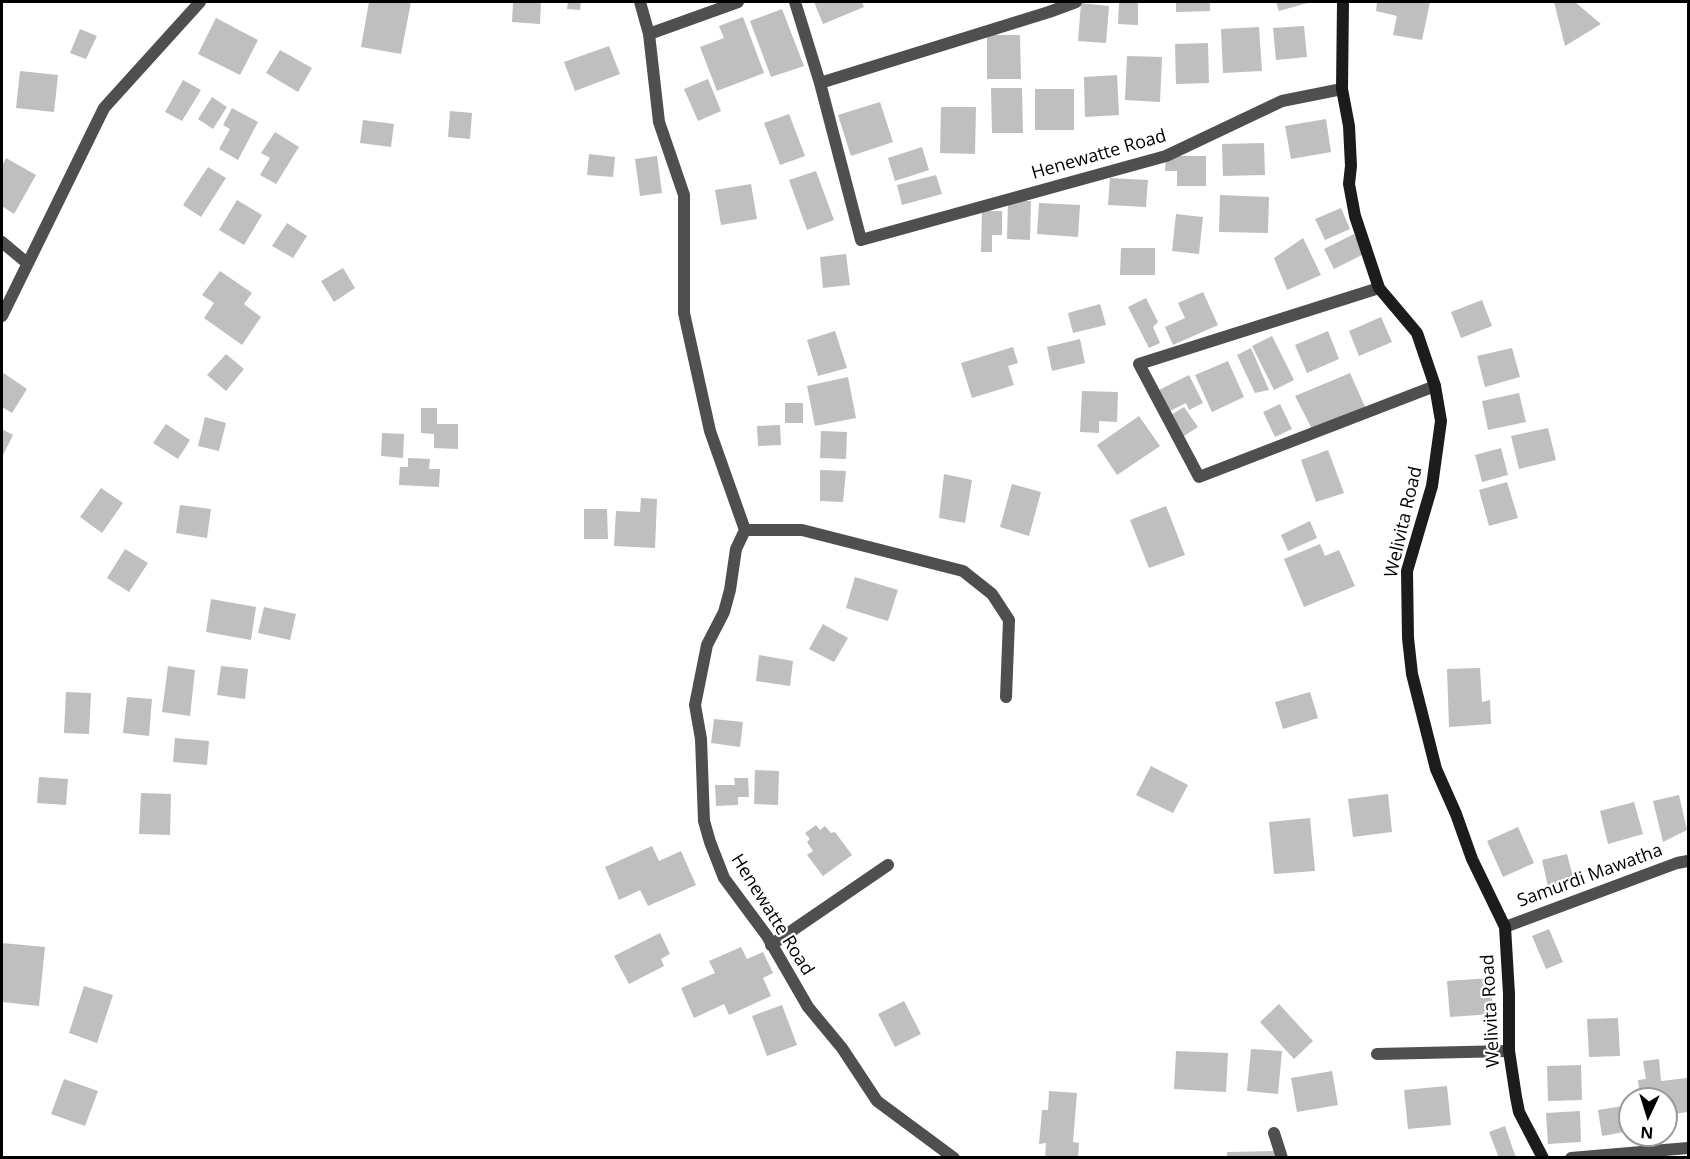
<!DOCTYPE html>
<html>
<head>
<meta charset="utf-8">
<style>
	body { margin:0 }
	#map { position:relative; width:1690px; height:1159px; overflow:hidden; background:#fff; font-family:"Open Sans",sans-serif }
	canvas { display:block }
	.frame { position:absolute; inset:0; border:3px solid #000; pointer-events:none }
	.north { position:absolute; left:1618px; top:1087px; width:60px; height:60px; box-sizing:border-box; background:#fff; border:2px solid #999; border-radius:50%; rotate:184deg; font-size:16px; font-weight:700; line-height:24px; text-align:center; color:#000 }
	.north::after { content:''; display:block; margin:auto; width:21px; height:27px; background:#000; clip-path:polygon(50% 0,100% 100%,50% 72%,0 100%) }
</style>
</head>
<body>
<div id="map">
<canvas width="1690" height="1159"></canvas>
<div class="frame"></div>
<div class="north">N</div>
</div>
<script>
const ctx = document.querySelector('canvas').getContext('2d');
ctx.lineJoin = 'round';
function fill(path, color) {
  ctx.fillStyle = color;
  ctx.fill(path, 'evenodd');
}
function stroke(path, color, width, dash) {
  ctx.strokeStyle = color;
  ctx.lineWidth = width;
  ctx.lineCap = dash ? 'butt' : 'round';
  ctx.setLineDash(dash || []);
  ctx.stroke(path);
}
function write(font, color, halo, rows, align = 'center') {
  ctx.font = font + ' "Open Sans",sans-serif';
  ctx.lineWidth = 4.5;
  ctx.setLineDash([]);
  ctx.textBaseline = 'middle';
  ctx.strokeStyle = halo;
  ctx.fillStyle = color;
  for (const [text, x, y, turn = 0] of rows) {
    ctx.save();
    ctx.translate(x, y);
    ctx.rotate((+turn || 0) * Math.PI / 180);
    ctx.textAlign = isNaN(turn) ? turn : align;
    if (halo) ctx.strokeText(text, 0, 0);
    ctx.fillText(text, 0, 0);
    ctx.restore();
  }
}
fill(new Path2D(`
	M 369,2 L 411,2 L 401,54 L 361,47 Z
	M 513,2 L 541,2 L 540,24 L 512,22 Z
	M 568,2 L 581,2 L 580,10 L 567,9 Z
	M 814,2 L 862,2 L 864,7 L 823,24 Z
	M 1119,2 L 1138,2 L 1138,25 L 1118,24 Z
	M 1176,2 L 1210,2 L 1210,11 L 1176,12 Z
	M 1276,2 L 1311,2 L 1279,11 Z
	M 1377,2 L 1430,2 L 1422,40 L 1393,35 L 1397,16 L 1376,11 Z
	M 1554,2 L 1575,2 L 1601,24 L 1565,46 Z
	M 1081,3 L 1109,6 L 1106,43 L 1078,41 Z
	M 782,9 L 804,66 L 771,77 L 750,21 Z
	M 743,17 L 764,73 L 717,91 L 700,47 L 724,38 L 719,26 Z
	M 216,18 L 258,40 L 240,75 L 198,54 Z
	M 1304,26 L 1307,57 L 1276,60 L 1273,28 Z
	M 1259,27 L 1262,71 L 1223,73 L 1221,29 Z
	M 80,29 L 97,36 L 86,59 L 70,53 Z
	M 987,35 L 1020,35 L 1021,79 L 987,79 Z
	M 1208,43 L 1209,83 L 1176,84 L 1175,44 Z
	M 609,46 L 620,74 L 575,91 L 564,62 Z
	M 280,50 L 312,68 L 298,92 L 266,73 Z
	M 1127,56 L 1162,57 L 1160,102 L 1125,100 Z
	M 20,71 L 58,75 L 54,112 L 16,108 Z
	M 1117,75 L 1119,115 L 1085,117 L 1084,77 Z
	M 708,79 L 721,111 L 698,121 L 684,89 Z
	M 183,80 L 201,90 L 182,121 L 165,112 Z
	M 991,88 L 1022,88 L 1023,133 L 992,133 Z
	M 1035,89 L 1074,89 L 1074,130 L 1035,130 Z
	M 212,97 L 227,107 L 213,129 L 198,119 Z
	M 880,102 L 893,142 L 851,156 L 838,115 Z
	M 941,107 L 976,107 L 975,154 L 940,153 Z
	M 232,108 L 258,122 L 238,160 L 219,149 L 230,129 L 223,125 Z
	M 450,111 L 472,113 L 470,139 L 448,137 Z
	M 789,114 L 805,156 L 780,165 L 764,123 Z
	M 1326,119 L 1331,152 L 1291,159 L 1285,126 Z
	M 363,120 L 394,124 L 391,147 L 360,143 Z
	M 275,132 L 299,147 L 276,184 L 260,175 L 270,158 L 261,153 Z
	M 1264,143 L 1265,175 L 1223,176 L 1222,144 Z
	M 922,147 L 929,170 L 895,181 L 888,158 Z
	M 589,154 L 615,157 L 613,177 L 587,175 Z
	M 657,156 L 662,193 L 640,196 L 635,159 Z
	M 1166,156 L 1206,156 L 1206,186 L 1177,186 L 1177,171 L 1165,171 Z
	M 6,158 L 36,175 L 14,214 L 2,206 L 2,166 Z
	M 208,167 L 226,178 L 201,217 L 183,205 Z
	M 816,171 L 834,220 L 807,230 L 789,180 Z
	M 936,175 L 942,194 L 902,205 L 897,185 Z
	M 1110,178 L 1148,180 L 1146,207 L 1108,205 Z
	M 751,184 L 757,219 L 721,225 L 715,190 Z
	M 1220,195 L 1269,197 L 1268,233 L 1219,232 Z
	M 237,200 L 262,215 L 244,245 L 219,230 Z
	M 1008,201 L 1031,201 L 1030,240 L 1007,239 Z
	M 1039,203 L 1080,205 L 1078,237 L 1037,234 Z
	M 1341,208 L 1350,229 L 1325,240 L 1315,219 Z
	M 982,211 L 1002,211 L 1002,235 L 992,235 L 992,252 L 981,252 Z
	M 1176,214 L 1203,217 L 1199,254 L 1172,251 Z
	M 287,223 L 307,236 L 293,258 L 272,246 Z
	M 1354,234 L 1364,254 L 1334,269 L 1324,249 Z
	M 1303,238 L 1321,275 L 1287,290 L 1274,258 Z
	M 1121,248 L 1155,248 L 1155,275 L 1120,275 Z
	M 846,254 L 850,285 L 823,288 L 820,257 Z
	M 343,268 L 355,288 L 334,302 L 321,281 Z
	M 220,271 L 252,293 L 244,304 L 261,317 L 242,345 L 204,318 L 214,303 L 202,295 Z
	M 1203,292 L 1218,325 L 1173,345 L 1165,327 L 1185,318 L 1178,303 Z
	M 1146,298 L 1158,322 L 1153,327 L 1160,343 L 1149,348 L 1128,307 Z
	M 1482,300 L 1492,326 L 1461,338 L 1451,312 Z
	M 1100,304 L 1106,325 L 1073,333 L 1068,313 Z
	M 1381,317 L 1392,342 L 1359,356 L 1349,331 Z
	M 835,331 L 847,368 L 818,376 L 807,340 Z
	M 1328,331 L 1339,359 L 1307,373 L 1295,345 Z
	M 1272,336 L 1294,380 L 1274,390 L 1252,346 Z
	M 1080,339 L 1085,363 L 1052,371 L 1047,347 Z
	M 1013,347 L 1018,363 L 1008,366 L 1014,385 L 972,398 L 961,363 Z
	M 1251,348 L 1269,390 L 1255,393 L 1237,355 Z
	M 1512,348 L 1520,377 L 1485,387 L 1477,356 Z
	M 226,354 L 244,369 L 226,391 L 207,375 Z
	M 1228,361 L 1244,397 L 1212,412 L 1195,375 Z
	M 2,372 L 27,389 L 12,413 L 2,407 Z
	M 1350,373 L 1366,409 L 1313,431 L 1295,396 Z
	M 1189,375 L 1203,403 L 1189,410 L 1186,403 L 1170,411 L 1159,390 Z
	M 848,377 L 856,418 L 815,426 L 807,386 Z
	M 1082,391 L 1118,392 L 1117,422 L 1099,421 L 1099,433 L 1080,432 Z
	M 1519,393 L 1526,422 L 1488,430 L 1482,401 Z
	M 785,403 L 803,403 L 803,423 L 785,423 Z
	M 1280,404 L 1292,429 L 1275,437 L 1263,412 Z
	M 1184,407 L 1198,427 L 1181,438 L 1168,417 Z
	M 421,408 L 437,408 L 437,424 L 458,424 L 458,449 L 434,448 L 434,434 L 421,433 Z
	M 1139,416 L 1160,446 L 1117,475 L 1097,445 Z
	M 205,417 L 226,423 L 219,451 L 198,446 Z
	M 166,424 L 190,440 L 178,459 L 153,443 Z
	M 780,425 L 781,445 L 758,446 L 757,426 Z
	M 1548,428 L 1556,460 L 1519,469 L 1511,436 Z
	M 2,429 L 13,435 L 2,457 Z
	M 821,431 L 847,432 L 846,459 L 820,458 Z
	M 382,433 L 404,434 L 403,458 L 381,456 Z
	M 1501,448 L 1508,475 L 1482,482 L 1475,455 Z
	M 1328,450 L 1344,493 L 1316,502 L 1301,460 Z
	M 408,458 L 430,459 L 429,469 L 440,469 L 439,487 L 399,485 L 400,467 L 408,467 Z
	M 820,470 L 846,471 L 843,502 L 820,501 Z
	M 944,474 L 972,480 L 965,523 L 939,518 Z
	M 1507,482 L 1518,518 L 1489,526 L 1479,490 Z
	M 1012,484 L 1041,492 L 1029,536 L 1000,527 Z
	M 101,488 L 123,503 L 102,533 L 80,517 Z
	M 641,498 L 657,499 L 655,548 L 614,546 L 616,511 L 640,512 Z
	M 180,505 L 211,509 L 207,538 L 176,533 Z
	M 1166,506 L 1185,555 L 1149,568 L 1130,520 Z
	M 584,509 L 607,509 L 608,539 L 584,539 Z
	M 1310,521 L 1317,538 L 1288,551 L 1281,535 Z
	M 1320,544 L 1325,556 L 1339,550 L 1355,586 L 1304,607 L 1284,559 Z
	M 125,549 L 148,563 L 129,592 L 107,578 Z
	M 855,577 L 898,590 L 888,621 L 846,608 Z
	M 211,599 L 256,607 L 251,640 L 206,632 Z
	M 264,607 L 296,614 L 290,640 L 258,633 Z
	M 823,624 L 848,638 L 834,662 L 809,649 Z
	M 759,655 L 793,661 L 790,686 L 756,681 Z
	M 168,666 L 195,670 L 190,716 L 162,712 Z
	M 221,666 L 248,669 L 245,699 L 217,695 Z
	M 1480,668 L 1482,702 L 1490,700 L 1491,724 L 1449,727 L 1447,669 Z
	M 66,692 L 91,693 L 89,734 L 64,733 Z
	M 1310,692 L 1318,718 L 1283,729 L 1275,702 Z
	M 127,697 L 152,699 L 149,736 L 123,733 Z
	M 714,719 L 743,722 L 740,747 L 711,743 Z
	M 175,738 L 209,741 L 207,765 L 173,762 Z
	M 1151,766 L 1188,785 L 1173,813 L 1136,795 Z
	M 755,770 L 779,771 L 778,805 L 754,804 Z
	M 39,777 L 68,779 L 66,805 L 37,803 Z
	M 734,778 L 748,778 L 749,797 L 738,797 L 738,805 L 716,806 L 715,785 L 735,785 Z
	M 141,793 L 171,794 L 170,835 L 139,834 Z
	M 1388,794 L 1392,832 L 1353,837 L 1348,799 Z
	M 1679,795 L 1687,830 L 1663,842 L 1653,801 Z
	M 1634,802 L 1643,834 L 1608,844 L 1600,811 Z
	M 1310,818 L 1315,871 L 1274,874 L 1269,822 Z
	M 816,825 L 820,830 L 825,826 L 831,833 L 835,832 L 852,855 L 823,876 L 807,855 L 813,851 L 807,842 L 810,839 L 805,833 Z
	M 1518,827 L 1534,863 L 1503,877 L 1487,841 Z
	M 652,846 L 659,861 L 681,851 L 696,885 L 648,906 L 640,890 L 619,900 L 605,867 Z
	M 1567,854 L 1574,881 L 1548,887 L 1542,860 Z
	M 1549,929 L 1563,962 L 1546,969 L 1532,936 Z
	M 660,933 L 670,954 L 661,959 L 664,966 L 629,984 L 614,956 Z
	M 2,943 L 45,947 L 39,1006 L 2,1002 Z
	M 741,947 L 747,959 L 763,952 L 773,973 L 763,978 L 771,996 L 729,1015 L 724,1004 L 694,1018 L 681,988 L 715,973 L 709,961 Z
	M 1491,978 L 1493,1014 L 1450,1017 L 1447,981 Z
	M 84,986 L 113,995 L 97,1043 L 69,1033 Z
	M 904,1001 L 921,1034 L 895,1047 L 878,1014 Z
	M 1279,1004 L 1313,1041 L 1294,1059 L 1260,1022 Z
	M 782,1005 L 797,1045 L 767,1056 L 752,1016 Z
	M 1618,1018 L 1620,1056 L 1589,1057 L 1587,1019 Z
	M 1251,1049 L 1282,1051 L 1278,1094 L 1247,1091 Z
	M 1176,1051 L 1228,1053 L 1226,1092 L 1174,1089 Z
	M 1659,1059 L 1661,1081 L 1687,1078 L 1688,1112 L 1666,1115 L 1666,1099 L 1640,1099 L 1638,1080 L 1646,1079 L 1643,1061 Z
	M 1581,1065 L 1582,1100 L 1548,1101 L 1547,1066 Z
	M 1332,1071 L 1338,1105 L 1297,1112 L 1291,1078 Z
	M 64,1079 L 98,1091 L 85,1126 L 51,1114 Z
	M 1447,1086 L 1451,1125 L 1408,1129 L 1404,1090 Z
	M 1049,1091 L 1077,1093 L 1073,1142 L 1079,1143 L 1078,1158 L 1045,1158 L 1046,1143 L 1039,1144 L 1042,1110 L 1048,1110 Z
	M 1629,1105 L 1630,1131 L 1602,1136 L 1598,1110 Z
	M 1580,1111 L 1581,1142 L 1548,1144 L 1546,1113 Z
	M 1505,1126 L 1516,1158 L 1499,1158 L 1489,1132 Z
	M 1275,1151 L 1275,1158 L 1227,1158 L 1227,1152 Z`), '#bfbfbf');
stroke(new Path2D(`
	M 640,2 L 649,34 L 659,122 L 684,195 L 684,313 L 710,431 L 745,530
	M 795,2 L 820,83
	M 1076,2 L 1049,12 L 820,83 L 861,240 L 1166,156 L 1282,101 L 1342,89
	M 649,34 L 738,2
	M 2,242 L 27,263
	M 1379,288 L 1139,364 L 1199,477 L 1435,386
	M 2,316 L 104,108 L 200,2
	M 745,530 L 736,549 L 730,590 L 724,612 L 707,645 L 695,705 L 701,739 L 704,821 L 710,842 L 724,878 L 767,936 L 808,1007 L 842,1048 L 877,1101 L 954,1158
	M 745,530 L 802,530 L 963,571 L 992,594 L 1009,620 L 1006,697
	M 1505,927 L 1677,863 L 1688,861
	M 771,945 L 888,865
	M 1377,1054 L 1509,1051
	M 1274,1133 L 1282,1158
	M 1571,1158 L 1688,1148`), '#4f4f4f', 12);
stroke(new Path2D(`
	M 1343,2 L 1342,89 L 1349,126 L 1351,166 L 1349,184 L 1355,216 L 1379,288 L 1417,333 L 1435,386 L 1441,421 L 1432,486 L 1407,571 L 1408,638 L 1412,674 L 1436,769 L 1456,814 L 1472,859 L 1505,927 L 1509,994 L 1509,1051 L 1516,1097 L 1519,1112 L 1543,1158`), '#1c1c1c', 12);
write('18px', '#000', '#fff', [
	["Henewatte Road",1099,155,-16],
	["Welivita Road",1404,522,-77],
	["Samurdi Mawatha",1590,876,-20],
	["Henewatte Road",772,915,58],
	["Welivita Road",1491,1011,-93]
]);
</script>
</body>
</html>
